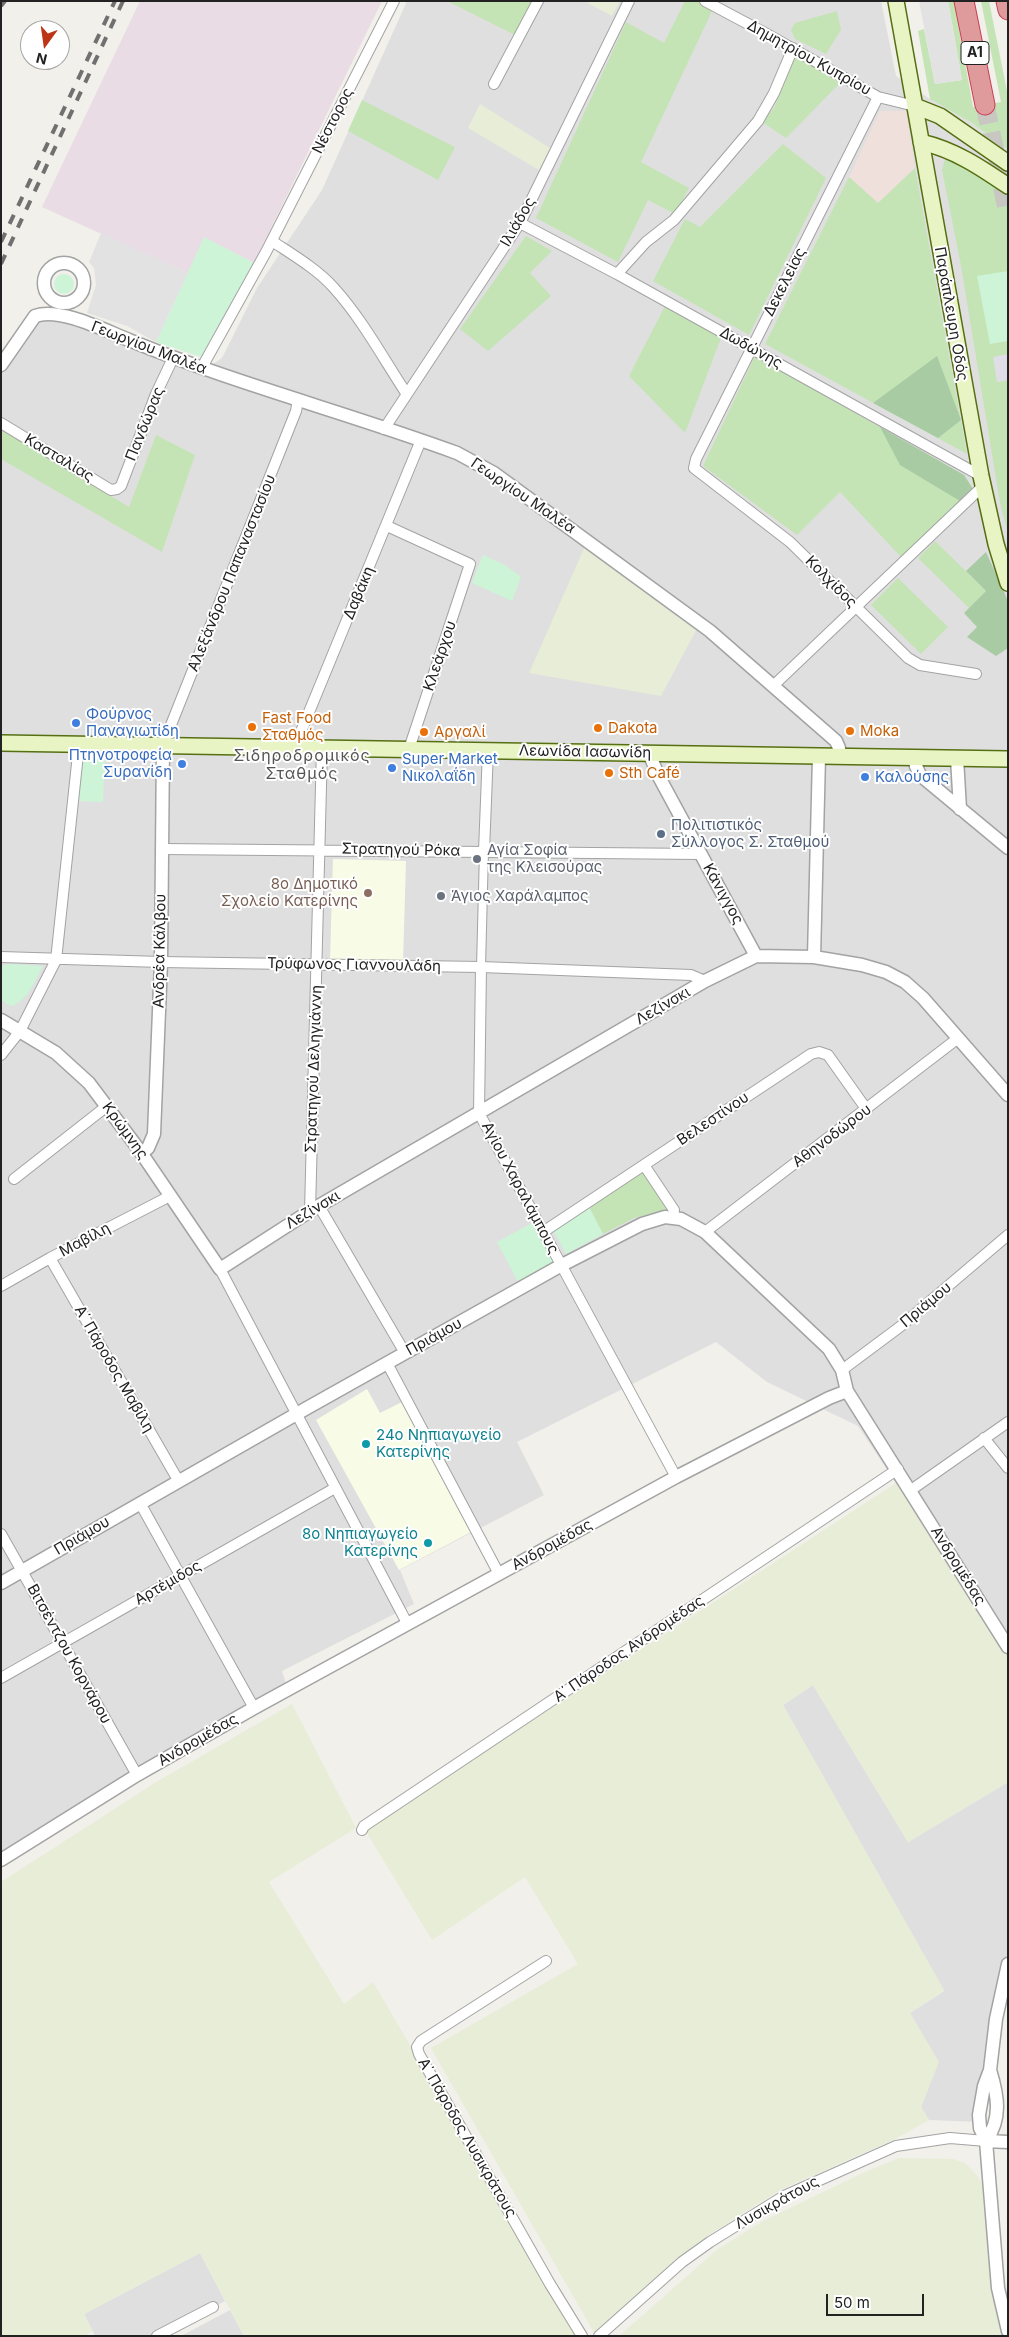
<!DOCTYPE html>
<html>
<head>
<meta charset="utf-8">
<style>
	body { margin:0 }
	#map { position:relative; width:1009px; height:2337px; overflow:hidden; background:#f1f0ea; font-family:Inter,sans-serif }
	canvas { display:block }
	.frame { position:absolute; inset:0; border:2px solid #222; pointer-events:none }
	.north { position:absolute; left:20px; top:20px; width:50px; height:50px; box-sizing:border-box; background:#fff; border:1px solid #a7a7a7; border-radius:50%; rotate:194deg; font-size:14px; font-weight:700; line-height:20px; text-align:center; color:#222 }
	.north::after { content:''; display:block; margin:auto; width:18px; height:22px; background:#bd3417; clip-path:polygon(50% 0,100% 100%,50% 72%,0 100%) }
	.scale { position:absolute; left:826px; top:2294px; width:98px; height:22px; box-sizing:border-box; border:2px solid #222; border-top:0; padding-left:6px; font-size:15px; line-height:18px; white-space:nowrap; color:#222; -webkit-text-stroke:4px #fff; paint-order:stroke }
</style>
</head>
<body>
<div id="map">
<canvas width="1009" height="2337"></canvas>
<div class="frame"></div>
<div class="north">N</div>
<div class="scale">50 m</div>
</div>
<script>
const ctx = document.querySelector('canvas').getContext('2d');
ctx.lineJoin = 'round';
function fill(path, color) {
  ctx.fillStyle = color;
  ctx.fill(path, 'evenodd');
}
function stroke(path, color, width, dash) {
  ctx.strokeStyle = color;
  ctx.lineWidth = width;
  ctx.lineCap = dash ? 'butt' : 'round';
  ctx.setLineDash(dash || []);
  ctx.stroke(path);
}
function write(font, color, halo, rows, align = 'center') {
  ctx.font = font + ' Inter,sans-serif';
  ctx.lineWidth = 4;
  ctx.setLineDash([]);
  ctx.textBaseline = 'middle';
  ctx.strokeStyle = halo;
  ctx.fillStyle = color;
  for (const [text, x, y, turn = 0] of rows) {
    ctx.save();
    ctx.translate(x, y);
    ctx.rotate((+turn || 0) * Math.PI / 180);
    ctx.textAlign = isNaN(turn) ? turn : align;
    if (halo) ctx.strokeText(text, 0, 0);
    ctx.fillText(text, 0, 0);
    ctx.restore();
  }
}
fill(new Path2D(`
	M 407,1 L 881,1 L 896,76 L 930,99 L 972,123 L 1008,150 L 1008,1658 L 896,1483 L 858,1426 L 767,1382 L 716,1342 L 517,1442 L 544,1495 L 400,1570 L 414,1604 L 282,1671 L 288,1690 L 1,1860 L 1,365 L 26,327 L 56,314 L 203,371 L 222,358 L 257,288 L 322,190 Z
	M 813,1685 L 908,1842 L 1008,1782 L 1008,1964 L 979,2122 L 929,2120 L 921,2107 L 938,2062 L 910,2013 L 944,1991 L 783,1705 Z
	M 200,2253 L 225,2301 L 158,2336 L 95,2336 L 84,2314 Z
	M 230,2310 L 244,2336 L 181,2336 Z`), '#e0dfdf');
fill(new Path2D(`
	M 880,111 L 906,111 L 915,168 L 878,204 L 849,177 Z`), '#efe0db');
fill(new Path2D(`
	M 140,1 L 382,1 L 254,263 L 205,238 L 188,273 L 42,207 Z`), '#e9dce4');
fill(new Path2D(`
	M 333,859 L 406,861 L 403,962 L 330,960 Z
	M 367,1389 L 380,1413 L 404,1401 L 473,1531 L 399,1570 L 316,1420 Z`), '#f8fce7');
fill(new Path2D(`
	M 584,1 L 620,1 L 612,16 Z
	M 480,104 L 550,148 L 539,170 L 468,128 Z
	M 586,544 L 699,625 L 661,696 L 529,673 Z
	M 896,1483 L 1008,1658 L 1008,1782 L 908,1842 L 813,1685 L 783,1705 L 944,1990 L 910,2013 L 939,2062 L 921,2107 L 929,2120 L 893,2140 L 780,2190 L 710,2234 L 596,2336 L 431,2048 L 578,1964 L 525,1877 L 432,1940 L 365,1830 Z
	M 292,1704 L 356,1828 L 269,1882 L 344,2004 L 373,1982 L 580,2336 L 244,2336 L 200,2253 L 84,2314 L 93,2331 L 85,2336 L 1,2336 L 1,1882 L 158,1781 Z
	M 899,2158 L 953,2159 L 965,2163 L 976,2174 L 985,2188 L 988,2206 L 987,2243 L 994,2289 L 1004,2336 L 619,2336 L 718,2249 L 763,2221 L 865,2172 Z`), '#e7edd7');
fill(new Path2D(`
	M 447,1 L 534,1 L 515,35 Z
	M 685,1 L 699,1 L 713,9 L 641,162 L 689,188 L 675,214 L 648,200 L 618,262 L 536,218 L 626,22 L 664,43 Z
	M 948,1 L 954,1 L 973,107 L 1001,102 L 981,1 L 989,1 L 1008,96 L 1008,150 L 972,123 L 930,99 L 918,31 L 924,29 L 935,84 L 962,80 Z
	M 837,11 L 841,30 L 826,54 L 795,39 L 791,30 L 795,23 Z
	M 795,56 L 841,82 L 786,138 L 762,122 L 774,108 Z
	M 362,100 L 455,147 L 438,180 L 348,131 Z
	M 783,144 L 826,178 L 749,335 L 653,281 L 685,219 L 700,227 Z
	M 949,157 L 1008,189 L 1008,534 L 1000,503 L 961,266 L 942,170 L 945,159 Z
	M 915,168 L 967,454 L 765,344 L 849,177 L 878,203 Z
	M 526,236 L 552,251 L 530,273 L 551,296 L 488,351 L 460,329 Z
	M 665,306 L 721,338 L 685,433 L 629,376 Z
	M 755,356 L 964,475 L 973,489 L 901,557 L 840,492 L 797,535 L 703,466 Z
	M 1,429 L 129,507 L 156,435 L 195,455 L 162,552 L 1,459 Z
	M 935,541 L 986,591 L 969,608 L 918,558 Z
	M 898,578 L 948,627 L 921,654 L 871,605 Z
	M 642,1172 L 667,1210 L 634,1218 L 603,1234 L 589,1207 Z`), '#c4e4b6');
fill(new Path2D(`
	M 937,356 L 961,420 L 938,438 L 873,403 Z
	M 880,427 L 964,475 L 973,489 L 960,501 L 900,465 Z
	M 986,552 L 1008,601 L 1008,648 L 996,656 L 967,637 L 977,627 L 964,613 L 986,591 L 966,571 Z`), '#a8cba3');
fill(new Path2D(`
	M 204,237 L 254,263 L 201,357 L 156,342 Z
	M 1008,271 L 1008,341 L 990,344 L 977,276 Z
	M54 284a10 10 0 1 1 20 0a10 10 0 1 1-20 0Z
	M 483,555 L 505,565 L 521,577 L 512,601 L 472,583 Z
	M 81,757 L 105,758 L 103,802 L 76,801 Z
	M 9,964 L 43,966 C 34,982 29,1000 11,1006 L 1,1000 L 1,966 Z
	M 589,1207 L 603,1234 L 566,1254 L 553,1230 Z
	M 532,1223 L 554,1262 L 518,1282 L 497,1242 Z`), '#cdf4d7');
fill(new Path2D(`
	M 919,1 L 948,1 L 962,80 L 935,84 Z
	M 101,233 L 188,273 L 156,342 L 127,326 L 87,313 L 96,285 L 94,268 L 89,262 Z`), '#e2e2e2');
fill(new Path2D(`
	M 1008,354 L 1008,380 L 997,382 L 993,357 Z`), '#dfdee7');
stroke(new Path2D(`
	M 985,105 L 1008,213`), '#c8c7c2', 19, [19, 9]);
const pedestrian = new Path2D(`
	M 481,967 L 484,851`);
const minor = new Path2D(`
	M 705,1 L 765,33 L 878,97 L 915,106
	M 494,84 L 538,1
	M 878,97 L 696,459 L 694,468 L 790,542 L 908,658 L 920,665 L 976,674
	M 520,223 L 617,274 L 981,476
	M 272,241 C 293,255 317,269 334,288 C 362,319 383,358 406,393
	M 617,274 L 646,242 L 674,220 L 758,121 L 774,93 L 793,48
	M 201,369 L 266,252 L 394,1
	M 1,423 L 111,490 L 117,489 L 121,486 L 156,394 L 173,358
	M 384,429 L 520,223 L 629,1
	M 387,526 L 470,564 L 409,749
	M 773,686 L 983,486
	M 163,745 L 296,411 L 298,400
	M 298,747 L 300,734 L 421,440
	M 162,849 L 701,854
	M 484,851 L 488,750
	M 1,957 L 161,962 L 481,967 L 691,975 L 705,981
	M 481,967 L 479,1113 L 676,1477
	M 1,1055 L 20,1031 L 56,960 L 79,745
	M 644,1165 L 674,1210 L 673,1218
	M 14,1179 L 107,1106
	M 319,1206 L 405,1353
	M 310,1211 L 322,747
	M 543,1232 L 811,1054 L 819,1052 L 828,1055 L 867,1110
	M 705,1232 L 957,1039
	M 50,1258 L 178,1480
	M 220,1269 L 407,1623
	M 1,1286 L 50,1258 L 170,1196
	M 387,1363 L 499,1574
	M 842,1370 L 901,1326 L 1008,1235
	M 984,1438 L 1008,1468
	M 911,1490 L 1008,1422
	M 140,1503 L 254,1708
	M 1,1534 L 137,1775
	M 1,1678 L 335,1488
	M 362,1830 L 364,1826 L 898,1469
	M 546,1961 L 421,2041 L 417,2047 L 419,2054 L 550,2284 L 582,2336
	M 157,2336 L 213,2307
	M 599,2336 L 682,2262 L 710,2242 L 784,2196 L 896,2146 L 950,2138 L 986,2141`);
const tertiary = new Path2D(`
	M44 283a20 20 0 1 1 40 0a20 20 0 1 1-40 0Z
	M 1,365 L 35,316 C 60,307 106,331 129,340 C 236,384 348,413 457,453 L 494,473 L 710,631 L 836,741 L 839,748 L 839,756
	M 649,753 L 658,775 L 756,956
	M 915,757 L 916,766 L 920,775 L 1008,848
	M 957,758 L 960,809
	M 814,957 L 819,756
	M 1,1020 L 56,1053 L 89,1083 L 140,1151 L 220,1269 L 310,1211 L 705,981 L 756,956 L 814,957 L 862,965 L 886,972 L 905,982 L 923,998 L 1008,1095
	M 142,1153 L 148,1148 L 154,1134 L 161,962 L 163,745
	M 1,1583 L 307,1408 L 560,1266 L 642,1224 L 665,1217 L 681,1219 L 705,1232 L 829,1349 L 842,1370 L 847,1391 L 1008,1647
	M 1,1860 L 137,1775 L 254,1708 L 676,1477 L 829,1398 L 847,1391
	M 1008,1964 L 996,2019 L 990,2070 L 984,2086 L 979,2115 L 980,2128 L 986,2141 L 998,2288 L 1008,2331
	M 986,2141 C 1002,2118 998,2096 990,2070
	M 986,2141 L 1008,2142`);
const secondary = new Path2D(`
	M 896,1 L 981,476 L 996,544 L 1008,583
	M 915,106 L 940,116 L 1008,163
	M 921,142 C 955,150 980,167 1008,186
	M 1,743 L 1008,759`);
const motorway = new Path2D(`
	M 964,1 L 985,105
	M 1006,1 L 1008,10`);
stroke(pedestrian, '#a3a3a3', 10);
stroke(minor, '#a3a3a3', 12);
stroke(tertiary, '#a3a3a3', 15);
stroke(secondary, '#556f12', 18);
stroke(motorway, '#c93d54', 21);
stroke(pedestrian, '#fff', 8);
stroke(minor, '#fff', 10);
stroke(tertiary, '#fff', 12);
stroke(secondary, '#e9f4c5', 15);
stroke(motorway, '#df9b9b', 19);
stroke(new Path2D(`
	M 1,6 L 5,1
	M 1,242 L 115,1
	M 1,264 L 123,1`), '#707070', 4, [10, 10]);
for (const [x, y, r, color] of [
	[76,723,5,"#3f7fe0"],
	[252,727,5,"#e8710a"],
	[598,728,5,"#e8710a"],
	[850,731,5,"#e8710a"],
	[424,732,5,"#e8710a"],
	[182,764,5,"#3f7fe0"],
	[392,768,5,"#3f7fe0"],
	[609,773,5,"#e8710a"],
	[865,777,5,"#3f7fe0"],
	[661,834,5,"#5c6f8a"],
	[477,859,5,"#6b7280"],
	[368,893,5,"#8d6e63"],
	[441,896,5,"#6b7280"],
	[366,1444,5,"#0f9aa8"],
	[428,1543,5,"#0f9aa8"]
]) {
  const dot = new Path2D();
  dot.arc(x, y, r, 0, 2 * Math.PI);
  ctx.fillStyle = color;
  ctx.fill(dot);
  stroke(dot, '#fff', 2);
}
for (const [x, y, w] of [
	[975,53,28]
]) {
  const box = new Path2D();
  box.roundRect(x - w / 2, y - 11.5, w, 23, 4);
  ctx.fillStyle = '#fff';
  ctx.fill(box);
  stroke(box, '#222', 1);
}
write('bold 14px', '#222', null, [
	["Α1",975,53]
]);
write('15px', '#222', '#fff', [
	["Δημητρίου Κυπρίου",809,58,29],
	["Νέστορος",333,121,-63],
	["Ιλιάδος",518,222,-60],
	["Δεκελείας",785,282,-63],
	["Παράπλευρη Οδός",951,314,80],
	["Γεωργίου Μαλέα",149,348,21],
	["Δωδώνης",751,348,29],
	["Πανδώρας",145,424,-68],
	["Κασταλίας",59,458,31],
	["Γεωργίου Μαλέα",523,496,34],
	["Αλεξάνδρου Παπαναστασίου",232,573,-68],
	["Κολχίδος",831,582,45],
	["Δαβάκη",359,593,-67],
	["Κλεάρχου",440,656,-71],
	["Λεωνίδα Ιασωνίδη",585,752,1],
	["Στρατηγού Ρόκα",401,850,1],
	["Κάνιγγος",723,894,61],
	["Ανδρέα Κάλβου",160,951,-89],
	["Τρύφωνος Γιαννουλάδη",354,965,1],
	["Λεζίνσκι",663,1006,-30],
	["Στρατηγού Δεληγιάννη",314,1069,-88],
	["Βελεστίνου",713,1119,-34],
	["Κρώμνης",125,1131,54],
	["Αθηνοδώρου",832,1136,-37],
	["Αγίου Χαραλάμπους",520,1188,62],
	["Λεζίνσκι",313,1210,-31],
	["Μαβίλη",85,1240,-28],
	["Πριάμου",926,1305,-40],
	["Πριάμου",434,1337,-29],
	["Α΄ Πάροδος Μαβίλη",114,1369,60],
	["Πριάμου",82,1536,-30],
	["Ανδρομέδας",552,1545,-29],
	["Ανδρομέδας",958,1566,58],
	["Αρτέμιδος",168,1583,-30],
	["Α΄ Πάροδος Ανδρομέδας",629,1649,-34],
	["Βιτσέντζου Κορνάρου",69,1654,61],
	["Ανδρομέδας",198,1740,-30],
	["Α΄ Πάροδος Λυσικράτους",467,2138,60],
	["Λυσικράτους",777,2203,-29]
]);
write('15px', '#366cbe', '#fff', [
	["Φούρνος",86,714],
	["Παναγιωτίδη",86,731],
	["Πτηνοτροφεία",172,755,"right"],
	["Συρανίδη",172,772,"right"],
	["Super Market",402,759],
	["Νικολαΐδη",402,776],
	["Καλούσης",875,777]
], 'left');
write('15px', '#c56008', '#fff', [
	["Fast Food",262,718],
	["Σταθμός",262,735],
	["Dakota",608,728],
	["Moka",860,731],
	["Αργαλί",434,732],
	["Sth Café",619,773]
], 'left');
write('15px', '#4e5e75', '#fff', [
	["Πολιτιστικός",671,825],
	["Σύλλογος Σ. Σταθμού",671,842]
], 'left');
write('15px', '#5b616d', '#fff', [
	["Αγία Σοφία",487,850],
	["της Κλεισούρας",487,867],
	["Άγιος Χαράλαμπος",451,896]
], 'left');
write('15px', '#785e54', '#fff', [
	["8ο Δημοτικό",358,884],
	["Σχολείο Κατερίνης",358,901]
], 'right');
write('15px', '#0d838f', '#fff', [
	["24ο Νηπιαγωγείο",376,1435],
	["Κατερίνης",376,1452],
	["8ο Νηπιαγωγείο",418,1534,"right"],
	["Κατερίνης",418,1551,"right"]
], 'left');
ctx.letterSpacing = '1px';
write('16px', '#555', '#fff', [
	["Σιδηροδρομικός",302,756],
	["Σταθμός",302,774]
]);
ctx.letterSpacing = '0px';
</script>
</body>
</html>
